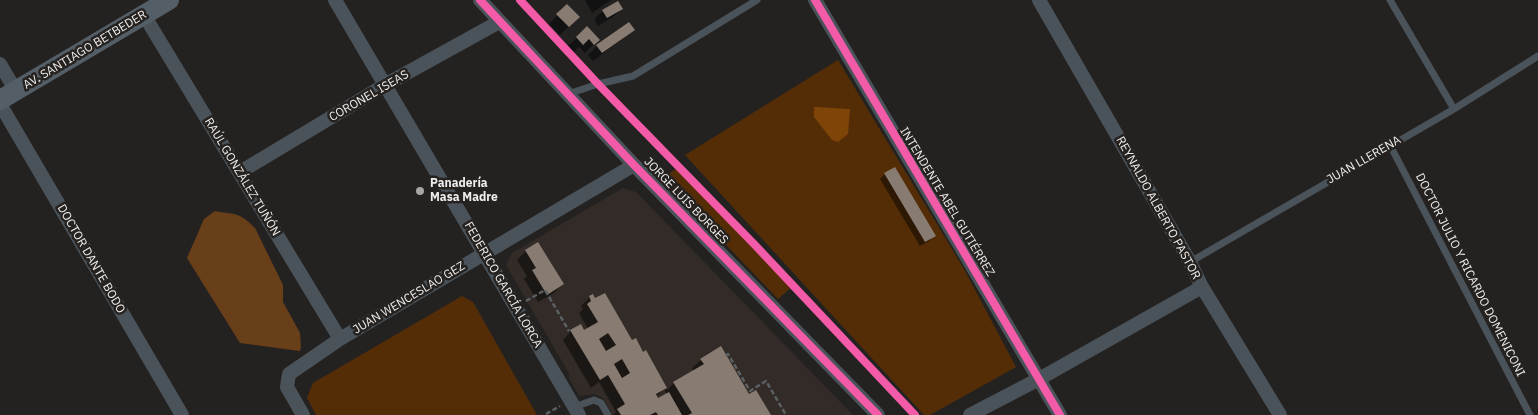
<!DOCTYPE html>
<html>
<head>
<meta charset="utf-8">
<style>
	body { margin:0 }
	canvas { display:block; background:#242221 }
</style>
</head>
<body>
<canvas width="1538" height="415"></canvas>
<script>
const ctx = document.querySelector('canvas').getContext('2d');
ctx.lineJoin = 'round';
function fill(path, color) {
  ctx.fillStyle = color;
  ctx.fill(path, 'evenodd');
}
function stroke(path, color, width, dash) {
  ctx.strokeStyle = color;
  ctx.lineWidth = width;
  ctx.lineCap = dash ? 'butt' : 'round';
  ctx.setLineDash(dash || []);
  ctx.stroke(path);
}
function write(font, color, halo, rows, align = 'center') {
  ctx.font = font + ' "IBM Plex Sans",sans-serif';
  ctx.lineWidth = 5;
  ctx.setLineDash([]);
  ctx.textBaseline = 'middle';
  ctx.strokeStyle = halo;
  ctx.fillStyle = color;
  for (const [text, x, y, turn = 0] of rows) {
    ctx.save();
    ctx.translate(x, y);
    ctx.rotate((+turn || 0) * Math.PI / 180);
    ctx.textAlign = isNaN(turn) ? turn : align;
    if (halo) ctx.strokeText(text, 0, 0);
    ctx.fillText(text, 0, 0);
    ctx.restore();
  }
}
fill(new Path2D(`
	M 623,188 L 636,192 L 853,415 L 613,415 L 603,398 L 595,394 L 579,396 L 569,378 L 570,375 L 506,265 L 512,253 Z`), '#322b27');
fill(new Path2D(`
	M 838,60 L 964,269 L 1016,367 L 930,415 L 924,415 L 685,155 Z
	M 679,167 L 793,286 L 778,299 L 662,178 Z
	M 462,296 L 473,302 L 537,415 L 316,415 L 307,398 L 313,383 Z`), '#542d06');
fill(new Path2D(`
	M 215,211 C 235,215 238,211 255,228 L 283,285 L 283,302 L 300,333 L 301,347 L 300,351 L 240,343 L 187,258 L 204,219 Z`), '#693f19');
fill(new Path2D(`
	M 814,107 L 850,109 L 848,134 L 838,142 L 832,140 L 814,117 Z`), '#7f4508');
fill(new Path2D(`
	M 585,0 L 611,0 L 592,13 Z
	M 567,5 L 578,17 L 560,35 L 549,24 Z
	M 622,9 L 613,17 L 598,26 L 594,19 L 603,11 Z
	M 629,24 L 633,30 L 624,38 L 593,61 L 588,55 L 597,46 Z
	M 587,28 L 598,40 L 585,53 L 579,47 L 574,52 L 568,46 Z
	M 885,174 L 934,236 L 929,241 L 920,246 L 880,179 Z
	M 526,251 L 562,284 L 554,293 L 538,302 L 524,279 L 527,276 L 517,260 Z
	M 590,297 L 643,353 L 645,352 L 667,390 L 674,383 L 694,371 L 692,368 L 701,360 L 749,396 L 769,415 L 613,415 L 616,412 L 599,382 L 591,388 L 563,340 L 571,331 L 584,332 L 588,329 L 579,313 L 583,309 L 581,306 ZM 664,389 L 667,394 L 658,400 L 656,397 Z`), '#0007');
fill(new Path2D(`
	M 618,1 L 623,9 L 607,18 L 602,10 Z
	M 567,4 L 580,17 L 569,27 L 556,14 Z
	M 629,22 L 635,30 L 602,53 L 596,45 Z
	M 587,26 L 600,40 L 594,45 L 589,39 L 583,45 L 576,37 Z
	M 895,167 L 936,236 L 925,242 L 884,173 Z
	M 538,242 L 564,284 L 547,295 L 532,270 L 536,268 L 525,250 Z
	M 605,293 L 632,340 L 636,338 L 643,352 L 646,350 L 667,388 L 656,394 L 658,398 L 669,392 L 682,415 L 658,415 L 656,412 L 650,415 L 621,415 L 617,409 L 625,404 L 608,375 L 600,380 L 570,330 L 581,324 L 584,330 L 598,322 L 587,304 L 591,301 L 589,296 L 593,294 L 595,298 ZM 608,333 L 616,345 L 606,351 L 599,339 ZM 622,359 L 630,373 L 622,378 L 614,364 Z
	M 721,346 L 749,394 L 756,390 L 771,415 L 688,415 L 692,413 L 673,382 L 704,364 L 700,359 Z`), '#877b72');
stroke(new Path2D(`
	M 526,301 L 545,290 L 569,331
	M 726,356 L 728,354 L 750,391 L 766,381 L 786,415
	M 546,414 L 560,406`), '#5b6063', 2.5, [5, 2.5]);
stroke(new Path2D(`
	M 1390,0 L 1454,109
	M 568,94 L 598,84 L 633,76 L 757,0
	M 1390,145 L 1530,415
	M 1190,262 L 1454,109 L 1538,56
	M 574,407 L 594,400 L 601,403 L 608,415`), '#4b535a', 7);
stroke(new Path2D(`
	M 335,0 L 579,415
	M 480,0 L 634,165 L 878,415
	M 815,0 L 1060,415
	M 1039,0 L 1190,262 L 1202,287 L 1280,415
	M 144,15 L 340,339
	M 0,64 L 16,91
	M 0,104 L 182,415
	M 240,172 L 385,85 L 499,22
	M 303,415 L 287,387 L 289,374 L 340,339 L 634,165
	M 970,415 L 1039,379 L 1202,287`), '#4b535a', 14);
stroke(new Path2D(`
	M 0,100 L 169,0`), '#545e67', 20);
stroke(new Path2D(`
	M 480,0 L 634,165 L 878,415
	M 520,0 L 598,84 L 754,244 L 915,415
	M 815,0 L 1060,415`), '#f35aa7', 8);
for (const [x, y, r, color] of [
	[420,191,5,"#a8a6a5"]
]) {
  const dot = new Path2D();
  dot.arc(x, y, r, 0, 2 * Math.PI);
  ctx.fillStyle = color;
  ctx.fill(dot);
  stroke(dot, '#252220', 2);
}
write('12px', '#efedec', '#252220', [
	["AV. SANTIAGO BETBEDER",85,50,-31],
	["CORONEL ISEAS",369,96,-30],
	["JUAN LLERENA",1364,160,-30],
	["RAÚL GONZÁLEZ TUÑÓN",242,177,59],
	["JORGE LUIS BORGES",686,201,46],
	["INTENDENTE ABEL GUTIÉRREZ",947,202,59],
	["REYNALDO ALBERTO PASTOR",1158,208,61],
	["DOCTOR DANTE BODO",91,259,60],
	["DOCTOR JULIO Y RICARDO DOMENICONI",1470,275,63],
	["FEDERICO GARCÍA LORCA",503,285,60],
	["JUAN WENCESLAO GEZ",409,298,-31]
]);
write('bold 12px', '#efedec', '#252220', [
	["Panadería",430,184],
	["Masa Madre",430,198]
], 'left');
</script>
</body>
</html>
